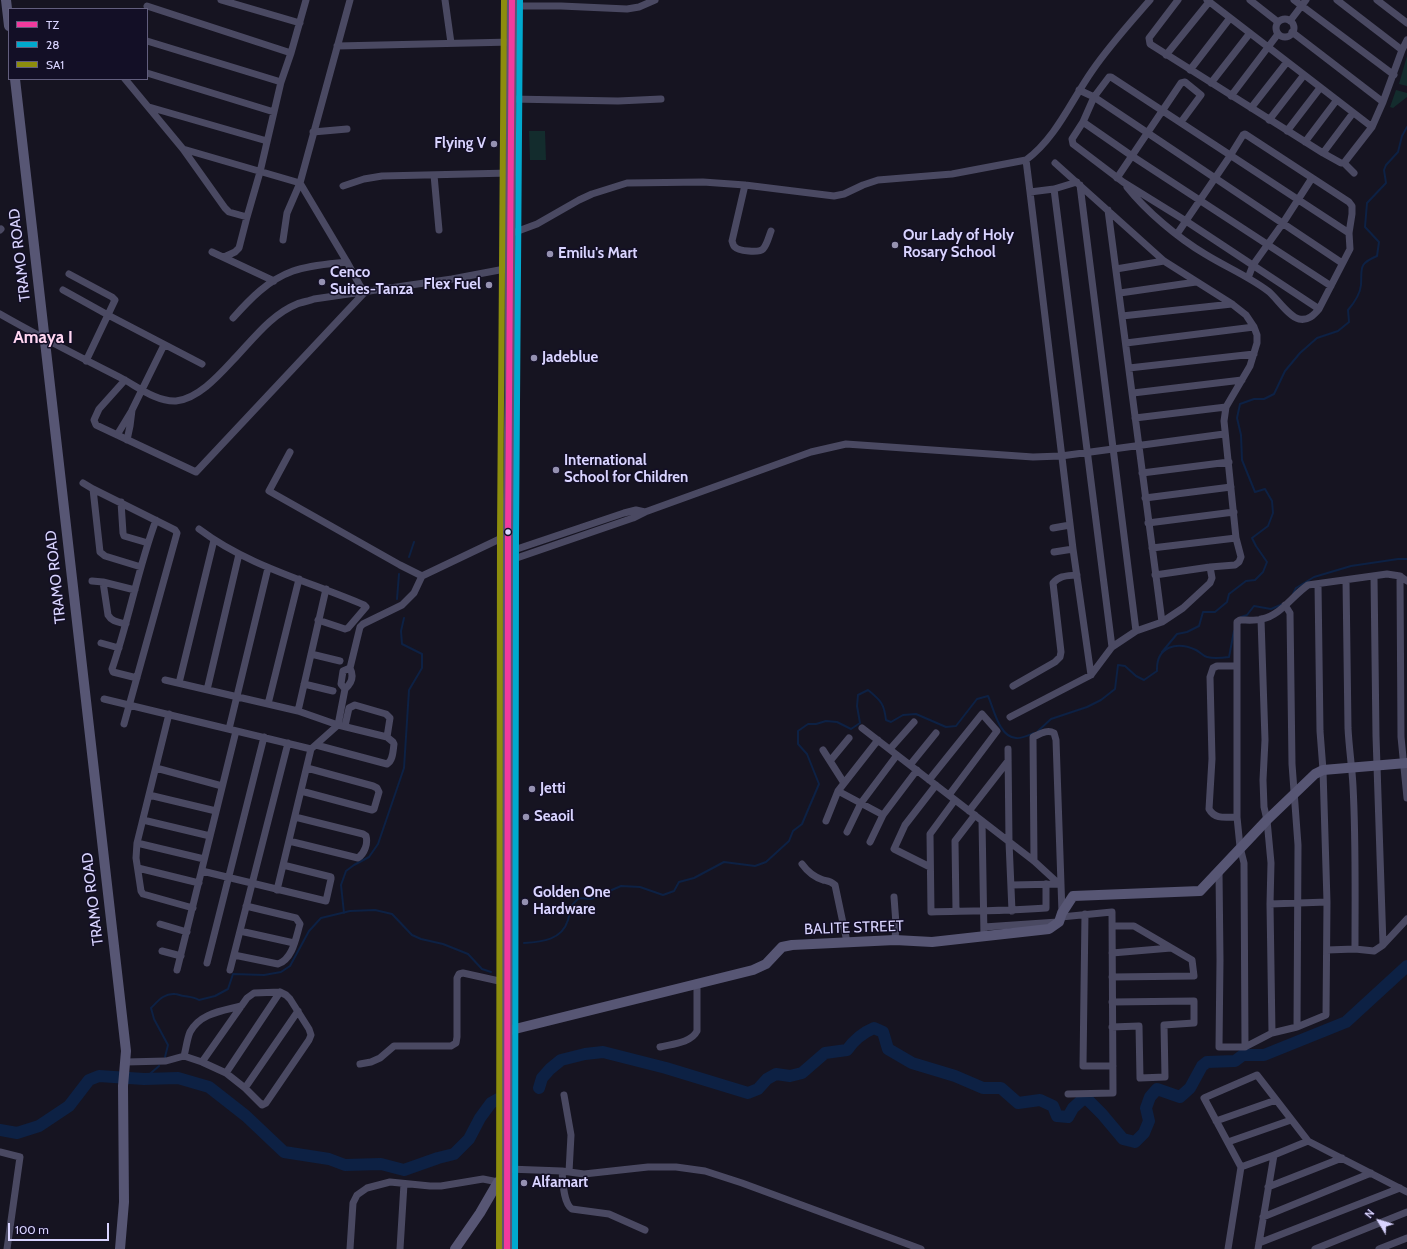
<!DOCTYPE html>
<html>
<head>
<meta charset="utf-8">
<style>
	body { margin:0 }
	#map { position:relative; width:1407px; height:1249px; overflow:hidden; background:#161421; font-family:Cabin,sans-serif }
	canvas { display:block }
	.legend { position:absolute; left:8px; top:8px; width:140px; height:72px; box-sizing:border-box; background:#130f26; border:1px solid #625e7d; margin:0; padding:5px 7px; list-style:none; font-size:12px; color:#d9d4ff }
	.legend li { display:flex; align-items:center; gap:8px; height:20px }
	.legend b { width:20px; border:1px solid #625e7d }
	.north { position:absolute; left:1359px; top:1201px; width:40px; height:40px; -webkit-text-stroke:3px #130f26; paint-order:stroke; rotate:308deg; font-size:11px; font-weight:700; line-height:16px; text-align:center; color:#d9d4ff }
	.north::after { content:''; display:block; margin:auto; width:14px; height:18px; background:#d9d4ff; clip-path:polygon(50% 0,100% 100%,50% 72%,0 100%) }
	.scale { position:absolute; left:8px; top:1223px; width:101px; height:18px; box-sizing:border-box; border:2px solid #d9d4ff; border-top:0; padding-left:5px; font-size:12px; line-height:14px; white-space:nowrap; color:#d9d4ff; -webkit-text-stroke:3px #130f26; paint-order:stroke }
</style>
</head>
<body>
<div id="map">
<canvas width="1407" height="1249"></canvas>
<ul class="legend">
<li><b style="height:5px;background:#f13a9d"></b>TZ</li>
<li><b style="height:5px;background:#00a9ce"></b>28</li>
<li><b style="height:5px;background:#8d8d0d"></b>SA1</li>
</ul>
<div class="north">N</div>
<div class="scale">100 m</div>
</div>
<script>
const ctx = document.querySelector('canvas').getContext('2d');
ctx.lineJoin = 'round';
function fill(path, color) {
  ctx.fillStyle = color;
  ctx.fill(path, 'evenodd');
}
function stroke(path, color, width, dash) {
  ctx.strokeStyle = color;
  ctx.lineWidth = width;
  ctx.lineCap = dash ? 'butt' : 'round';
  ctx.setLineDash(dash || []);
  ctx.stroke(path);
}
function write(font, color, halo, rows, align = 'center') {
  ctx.font = font + ' Cabin,sans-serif';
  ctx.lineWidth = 3;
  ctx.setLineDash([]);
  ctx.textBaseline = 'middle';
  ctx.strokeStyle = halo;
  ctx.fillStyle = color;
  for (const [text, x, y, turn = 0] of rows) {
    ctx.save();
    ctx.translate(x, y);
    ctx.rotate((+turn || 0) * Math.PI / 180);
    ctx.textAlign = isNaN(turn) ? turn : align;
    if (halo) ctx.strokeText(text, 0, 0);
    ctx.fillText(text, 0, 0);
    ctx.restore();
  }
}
fill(new Path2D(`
	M 1407,56 L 1407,86 L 1399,84 Z
	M 1396,90 L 1407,93 L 1407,97 L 1393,108 L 1390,107 Z
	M 529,131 L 545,131 L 546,160 L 530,160 Z`), '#132c2d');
stroke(new Path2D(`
	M 409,557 L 414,542
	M 1293,594 L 1296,588 L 1314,577 L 1351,566 L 1398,559 L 1407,559
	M 397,599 L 399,574
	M 1241,617 L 1247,615 L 1254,606 L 1271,609 L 1283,604
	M 1162,652 L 1177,634 L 1187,632 L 1199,626 L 1203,612 L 1215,612 L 1227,602 L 1229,594 L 1246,581 L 1255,580 L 1263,572 L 1267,562 L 1256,546 L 1252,538 L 1268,526 L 1273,513 L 1272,501 L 1265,489 L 1255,492 L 1242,460 L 1241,435 L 1237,418 L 1240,404 L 1254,399 L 1264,399 L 1274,394 L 1285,371 L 1300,353 L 1317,338 L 1338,331 L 1349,322 L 1348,310 C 1354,303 1360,295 1361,285 C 1362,268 1358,264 1377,256 L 1379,242 L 1365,227 L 1367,203 L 1386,183 L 1384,170 L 1386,165 L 1398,152 L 1402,136 L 1407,127
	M 1038,731 L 1051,719 L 1087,707 L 1101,700 L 1115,689 L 1118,665 L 1125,666 L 1136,676 L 1144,680 L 1157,671 C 1156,646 1177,641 1196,650 C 1200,652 1203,656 1207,657 C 1214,659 1222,658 1229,657 L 1234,631
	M 344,913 L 341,885 L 346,871 L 354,865 L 369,857 L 378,844 L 404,768 L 409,690 L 422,668 L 422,654 L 402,644 L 401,631 L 404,618
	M 524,943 C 542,942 562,940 568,920 C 572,906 567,909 579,898 L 591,899 L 621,886 L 640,887 L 663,895 L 674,891 L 679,882 L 694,878 L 724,862 L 755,866 L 766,862 L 789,841 L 793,831 L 802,824 L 819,784 L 807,754 L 798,744 L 798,731 L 808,724 L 816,724 L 826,721 L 837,722 L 851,729 L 860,723 L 857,706 L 858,695 L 868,690 C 881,701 884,703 886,720 L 891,722 L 903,715 L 916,714 L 946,727 L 956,726 L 977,699 L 988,696 C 994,709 999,737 1016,738 C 1021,739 1029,735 1034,733
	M 165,1057 L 168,1045 L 154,1019 L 151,1008 C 158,1001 164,993 175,994 C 178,994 181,996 184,996 C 190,997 194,997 199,1000 L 215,996 L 228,989 L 233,974 L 264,975 L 281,972 L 290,966 L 309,931 L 321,918 L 350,911 L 375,910 L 392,914 L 412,935 L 421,939 L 443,944 L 468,954 L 482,969 L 491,972
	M 144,1079 L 159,1066`), '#0d2144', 2);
stroke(new Path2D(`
	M 539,1088 L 542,1078 L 550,1069 L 561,1060 L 585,1054 L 603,1052 L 666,1068 L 748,1093 L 758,1089 L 767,1079 L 776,1074 L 790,1076 L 802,1073 L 825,1053 L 847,1050 C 854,1040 862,1033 874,1028 L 883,1032 L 888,1049 L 912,1063 L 955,1076 L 983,1088 L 1001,1088 L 1018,1103 L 1040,1100 L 1053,1106 L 1057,1116 L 1068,1117 L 1073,1108 L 1083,1099 L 1088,1100 L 1102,1114 L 1123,1139 L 1135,1142 L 1144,1133 L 1149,1121 L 1146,1108 L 1150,1097 L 1157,1089 L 1180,1097 L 1190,1088 L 1202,1066 L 1207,1062 L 1235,1061 L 1243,1055 L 1264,1055 L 1346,1022 L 1407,966
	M 0,1130 L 17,1133 L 39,1126 L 69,1106 L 89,1080 L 99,1076 L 144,1079 L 178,1078 L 209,1087 L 246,1116 L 284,1152 L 329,1159 L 345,1165 L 381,1164 L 404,1170 L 438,1158 L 454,1154 L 469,1139 L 480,1118 L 491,1103 L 500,1098`), '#0d2144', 12);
stroke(new Path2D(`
	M 221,0 L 300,23
	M 445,0 L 451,43
	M 1178,0 L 1149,38 L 1150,44 L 1323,153 L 1341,163 L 1344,163 L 1354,173
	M 1207,0 L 1372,127
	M 1250,0 L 1278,22
	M 1294,0 L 1394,75
	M 1337,0 L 1402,50
	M 1377,0 L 1407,23
	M 147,6 L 291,53
	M 512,6 L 561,6 L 627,9 L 639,7 L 655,0
	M1276 28a9 9 0 1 1 18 0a9 9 0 1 1-18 0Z
	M 1290,21 L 1306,0
	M 1292,32 L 1383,102
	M 147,41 L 281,82
	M 337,46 L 512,42
	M 1166,55 L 1209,2
	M 1190,70 L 1230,18
	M 147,73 L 274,112
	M 125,79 L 183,149 L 300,183 L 350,0
	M 1211,83 L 1250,33
	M 1079,90 L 1094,97 L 1342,263
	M 1231,96 L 1278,34
	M 511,99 L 618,101 L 661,99
	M 149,107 L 267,141
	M 1251,108 L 1287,62
	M 1269,120 L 1304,75
	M 1083,122 L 1132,156 L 1331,286
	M 1287,131 L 1320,88
	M 313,132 L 347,129
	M 1305,142 L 1336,101
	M 183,149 L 225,208 L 229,212 L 247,217 L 260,172 L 281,82 L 291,53 L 306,0
	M 1323,153 L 1353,113
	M 1026,160 L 1030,192
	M 1055,163 L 1164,261 L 1232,304 L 1246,315 L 1254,327 L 1257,335 L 1257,343 L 1250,366 L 1226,407 L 1224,421 L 1236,538 L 1241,557 L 1239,562 L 1235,565 L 1210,567 L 1155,575
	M 1344,163 L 1372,127 L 1383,102 L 1402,50 L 1407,40
	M 434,175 L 439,230
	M 1117,178 L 1181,83 L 1185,82 L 1201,95 L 1181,122
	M 1077,182 L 1054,189 L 1030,192 L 1073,549 L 1091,675
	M 745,185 L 732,241 C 733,243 733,246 735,247 C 738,251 759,253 763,249 C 767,245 769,236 771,231
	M 1080,185 L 1136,631
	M 343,186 L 364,179 L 382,176 L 510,173
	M 1127,187 C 1146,211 1178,238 1205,254 C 1226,267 1248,276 1268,291 C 1276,297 1289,317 1299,319 C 1308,321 1314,315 1319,309 L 1350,249 L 1349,233 L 1352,214 L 1352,206 L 1349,202 L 1245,134 L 1243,135 L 1230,156 L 1177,234
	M 1054,189 L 1112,647
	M 1108,210 L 1162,622
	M 0,230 L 1,229
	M 510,234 L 537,224 L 579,200 L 592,194 L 627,183 L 703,182 L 745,185 L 834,196 L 844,194 L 863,185 L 878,180 L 952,174 L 1026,160 C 1056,138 1071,101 1092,71 C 1109,46 1130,23 1150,0
	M 283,240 L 287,213 L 300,183
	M 212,252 L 274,281
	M 224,257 L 235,252 L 239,248 L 247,217
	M 1116,269 L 1164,261
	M 69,274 L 112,297 L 115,300 L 86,361
	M 1248,278 L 1253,265 L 1283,223 L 1312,178
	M 63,290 L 108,315 L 202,364
	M 1120,293 L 1196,282
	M 1319,309 L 1186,221 L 1123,182 L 1073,144 L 1072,139 L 1083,122 L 1094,97 L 1109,77 L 1111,77 L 1349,233
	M 0,314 C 40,337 82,358 123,379 C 138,387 157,402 176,401 C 199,399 221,373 236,357 C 254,338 272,314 297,304 C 302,302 309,301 314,299 L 452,279 L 510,268
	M 1122,316 L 1232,304
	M 233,318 C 250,299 268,280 293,271 C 310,265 329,264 347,262
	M 1126,343 L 1254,327
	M 1129,368 L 1254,354
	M 125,380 L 99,409 L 94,420 L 96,425 L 196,472 L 364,293 L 347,262 L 300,183
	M 1133,393 L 1242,380
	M 1135,418 L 1226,407
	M 117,435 L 131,412
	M 127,440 L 130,426 L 132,410 L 164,345
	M 290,452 L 269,491 L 400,565 L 422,576 L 508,535
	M 1142,473 L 1229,462
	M 83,483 L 93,489
	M 1145,498 L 1231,487
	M 121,502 L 123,533 L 124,536 L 148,543
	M 1148,523 L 1234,512
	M 1053,528 L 1070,525
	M 199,529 C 248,566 308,581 364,605 L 366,607 L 348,628 L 345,629 L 318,620
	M 1152,548 L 1236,538
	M 508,552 L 624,513 L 636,510 L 645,512
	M 1054,552 L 1073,549
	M 508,561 L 633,518 L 645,512 L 811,452 L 846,444 L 1033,457 L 1061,456 L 1224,434
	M 1400,576 L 1401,737 L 1407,798
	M 1346,580 L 1348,728 C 1349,748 1352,767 1353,786 C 1356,841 1355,895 1355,949
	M 92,581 L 103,582 L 135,590
	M 103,582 L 108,615 C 112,622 118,622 126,624
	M 1285,605 L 1290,613 L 1292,764 L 1298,845 L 1297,1027
	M 1261,619 L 1265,740 L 1263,780 L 1264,807 L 1267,820 L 1271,863 L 1270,904 L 1272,1033
	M 101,643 L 119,648
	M 311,654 L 340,661
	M 1236,666 L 1217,666 L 1213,668 L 1210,677 L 1212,759 L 1209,809 C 1215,820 1226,817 1237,817
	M 137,678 L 113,672 L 112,669 C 129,620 138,568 156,520
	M 165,680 L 298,711 L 338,725 L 387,737 L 393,742 L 394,744 C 393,751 393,761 387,764 L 316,745
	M 179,683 L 214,540
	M 304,684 L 333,691
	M 1013,686 L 1055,662 L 1060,657 L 1061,652 L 1053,583 C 1060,575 1067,576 1077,575
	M 345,689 C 352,683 354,676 350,668
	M 207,690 L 239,554
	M 104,699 L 311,749 L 338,725 L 345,689 L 341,684 L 343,671 L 350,668 L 360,627 L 363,624 L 402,605 L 414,593 L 422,576
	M 268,704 L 299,579
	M 298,711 L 326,589
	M 169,714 L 137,843 L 136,858 L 141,891 L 143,894 L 193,908
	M 1010,717 L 1091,675 L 1112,647 L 1136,631 L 1162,622 L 1183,608 L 1210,583 L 1212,578 L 1210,567
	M 124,724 L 177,533 L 175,530 L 93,489 L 100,552 L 105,556 L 141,567
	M 345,726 L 349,708 L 355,705 L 386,714 L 390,718 L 387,737
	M 862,728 L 1034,861 L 1059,884
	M 229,729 L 268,568
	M 890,749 L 914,722
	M 1008,749 L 1009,842 L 1012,911
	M 823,750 L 844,783
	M 830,761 L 849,738
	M 910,765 L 936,733
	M 156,768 L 222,786
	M 929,780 L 982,714 L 997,731 L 949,795
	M 301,791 L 372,810 L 374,809 L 379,792 L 377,788 L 373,786 L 307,768
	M 838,791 L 883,815
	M 149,795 L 216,811
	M 955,800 L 930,834 L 931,912 C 969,911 1007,911 1046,908 L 1046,884
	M 969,811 L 1008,761
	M 143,820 L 210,836
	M 826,821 L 838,791 L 878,740
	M 982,821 L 984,936
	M 847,832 L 861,803 L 897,755
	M 289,841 L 358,858 C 365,853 368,843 366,836 L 363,834 L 295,817
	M 870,842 L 883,815 L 917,770
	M 137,843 L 204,859
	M 1034,861 L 1033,737 C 1040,734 1047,729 1054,733 L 1056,740 L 1062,913
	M 802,864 C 807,871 814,877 823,880 C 828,881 831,881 835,885 L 847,942
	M 930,867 L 894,849 L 905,825 L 936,785
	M 138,868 L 199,883
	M 202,871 L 326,901 L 331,879 L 331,877 L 283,865
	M 1219,872 L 1220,960 L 1219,1047 L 1245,1047 L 1272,1033 L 1297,1027 L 1326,1015 L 1327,902 L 1323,770 L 1320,731 L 1318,584
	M 1011,885 L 1061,884
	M 277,890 L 311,749
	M 894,897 L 896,924 L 895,940
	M 1270,904 L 1327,902
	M 956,911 L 955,841 L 975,815
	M 1085,914 L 1083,1066 L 1113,1066
	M 1061,917 L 1112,912 L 1113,1093 L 1068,1094
	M 160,924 L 187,932
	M 1112,926 L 1134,926 L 1192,960 L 1194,976 L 1112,977
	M 984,927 L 1058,922
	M 240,931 L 294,943
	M 1383,945 L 1407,919
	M 1327,950 L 1355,949 L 1374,951 L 1383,945 L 1376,736 L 1374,576
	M 162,951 L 181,956
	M 1112,953 L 1171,948
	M 234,955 L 278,964 C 293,959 296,937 300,924 L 296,918 L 246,906
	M 207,963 L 264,737
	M 177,970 L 236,731
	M 230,970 L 288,743
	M 1112,1002 L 1194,1001 L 1194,1023 L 1164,1025 L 1165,1077 L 1140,1078 L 1139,1026 L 1112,1027
	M 660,1047 C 672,1044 691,1043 697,1031 L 697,983
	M 1245,1047 L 1244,863 L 1240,847 L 1237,817 L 1237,622 L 1240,620 C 1247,620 1255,621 1262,619 C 1281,615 1292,596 1308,585 L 1387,574 L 1400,576 L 1407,581
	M 184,1056 C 186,1049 187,1039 190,1032 C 200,1013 222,1011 241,1006
	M 126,1062 L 166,1061 L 184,1056 L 202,1062 L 226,1073 L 245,1088 L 262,1105 L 266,1103 L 309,1040 L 311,1035 L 309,1029 L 290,999 L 286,995 L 280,992 L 254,993 L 247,998 L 202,1062
	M 360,1064 L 371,1062 L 380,1058 L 394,1046 L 451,1046 L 456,1043 L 457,1037 L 457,978 L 459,974 L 463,973 L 508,983
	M 226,1073 L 280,992
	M 245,1088 L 298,1011
	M 564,1095 L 571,1135 L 569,1172
	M 1216,1121 L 1276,1100
	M 1228,1142 L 1291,1120
	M 0,1152 L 20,1157 L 7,1249
	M 1241,1167 L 1204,1098 L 1257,1075 L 1308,1141
	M 508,1169 L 562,1171 L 584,1174 L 648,1167 L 676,1167 L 705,1171 L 742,1183 L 921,1249
	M 562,1171 C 563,1181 563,1203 572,1209 L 609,1214 L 645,1230
	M 1268,1187 L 1342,1158
	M 1263,1217 L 1371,1173
	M 1259,1243 L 1400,1188
	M 350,1249 L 353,1203 L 357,1195 L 367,1188 L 390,1182 L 430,1186 L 441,1186 L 483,1179 L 498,1182
	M 400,1249 L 404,1184
	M 1228,1249 L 1241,1167 L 1274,1155
	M 1258,1249 L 1274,1155 L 1308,1141 L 1407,1192
	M 1315,1249 L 1407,1212
	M 1379,1249 L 1407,1238`), '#4a4962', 7);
stroke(new Path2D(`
	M 6,0 L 9,26
	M 15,79 L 126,1051 L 123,1086 L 124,1202 L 120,1249
	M 507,1031 L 753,970 L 766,964 L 782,947 L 792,945 L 895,940 L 932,942 L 1049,929 L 1059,922 L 1062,913 L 1073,896 L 1200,891 L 1267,820 L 1315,774 L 1323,770 L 1407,763
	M 455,1249 L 480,1213 L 498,1182 L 502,1180 L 507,1181`), '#575674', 10);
stroke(new Path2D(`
	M 507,1249 L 508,535 L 510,398 L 510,234 L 512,0`), '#5e5373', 11);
stroke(new Path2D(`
	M 507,1249 L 508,535 L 512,0`), '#f13a9d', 6);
stroke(new Path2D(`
	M 515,1249 L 516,535 L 520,0`), '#00a9ce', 6);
stroke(new Path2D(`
	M 499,1249 L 500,535 L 504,0`), '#8d8d0d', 6);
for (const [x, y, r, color] of [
	[494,144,4,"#9591b1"],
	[895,245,4,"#9591b1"],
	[550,254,4,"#9591b1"],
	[322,282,4,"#9591b1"],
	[489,285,4,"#9591b1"],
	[534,358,4,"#9591b1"],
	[556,470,4,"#9591b1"],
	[508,532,3.5,"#d9d4ff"],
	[532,789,4,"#9591b1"],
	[526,817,4,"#9591b1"],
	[525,902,4,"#9591b1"],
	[524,1183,4,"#9591b1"]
]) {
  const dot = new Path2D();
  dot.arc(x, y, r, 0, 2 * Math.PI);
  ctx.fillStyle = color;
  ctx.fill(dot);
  stroke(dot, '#130f26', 1.5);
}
write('bold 15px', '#d9d4ff', '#130f26', [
	["Flying V",486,144,"right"],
	["Our Lady of Holy",903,236],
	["Rosary School",903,253],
	["Emilu's Mart",558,254],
	["Cenco",330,273],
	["Suites-Tanza",330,290],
	["Flex Fuel",481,285,"right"],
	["Jadeblue",542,358],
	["International",564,461],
	["School for Children",564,478],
	["Jetti",540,789],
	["Seaoil",534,817],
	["Golden One",533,893],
	["Hardware",533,910],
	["Alfamart",532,1183]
], 'left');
write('15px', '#d9d4ff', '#130f26', [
	["TRAMO ROAD",20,255,-97],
	["TRAMO ROAD",56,577,-96],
	["TRAMO ROAD",93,899,-97],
	["BALITE STREET",854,928,-2]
]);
write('bold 17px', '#ffd6f0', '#130f26', [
	["Amaya I",43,338]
]);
</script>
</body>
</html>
